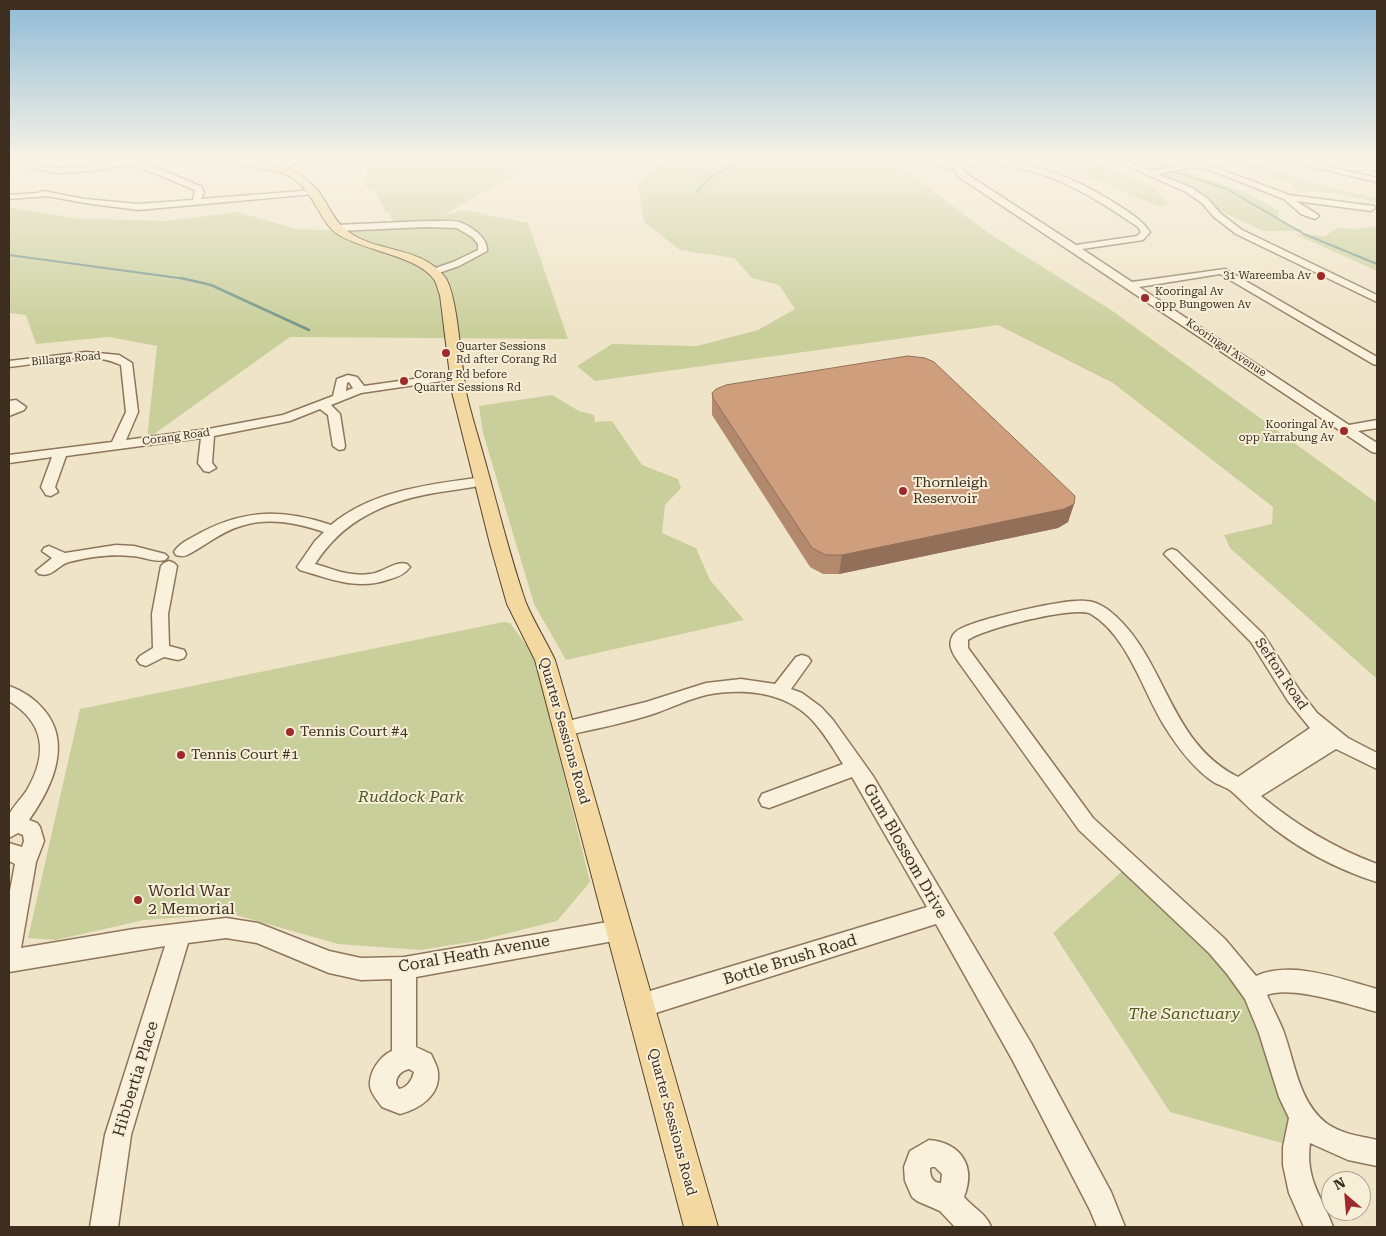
<!DOCTYPE html>
<html>
<head>
<meta charset="utf-8">
<style>
	body { margin:0 }
	#map { position:relative; width:1386px; height:1236px; overflow:hidden; background:#f0e4c8; font-family:"Roboto Serif",serif }
	canvas { display:block }
	.frame { position:absolute; inset:0; border:10px solid #3d2e20; pointer-events:none }
	.north { position:absolute; left:1321px; top:1171px; width:50px; height:50px; box-sizing:border-box; background:#f7eed8; border:1px solid #ada18e; border-radius:50%; rotate:333deg; font-size:14px; font-weight:700; line-height:20px; text-align:center; color:#3d2e20 }
	.north::after { content:''; display:block; margin:auto; width:18px; height:22px; background:#9e2a2b; clip-path:polygon(50% 0,100% 100%,50% 72%,0 100%) }
</style>
</head>
<body>
<div id="map">
<canvas width="1386" height="1236"></canvas>
<div class="frame"></div>
<div class="north">N</div>
</div>
<script>
const ctx = document.querySelector('canvas').getContext('2d');
ctx.lineJoin = 'round';
function fill(path, color) {
  ctx.fillStyle = color;
  ctx.fill(path, 'evenodd');
}
function stroke(path, color, width, dash) {
  ctx.strokeStyle = color;
  ctx.lineWidth = width;
  ctx.lineCap = dash ? 'butt' : 'round';
  ctx.setLineDash(dash || []);
  ctx.stroke(path);
}
function write(font, color, halo, rows, align = 'center') {
  ctx.font = font + ' "Roboto Serif",serif';
  ctx.lineWidth = 4;
  ctx.setLineDash([]);
  ctx.textBaseline = 'middle';
  ctx.strokeStyle = halo;
  ctx.fillStyle = color;
  for (const [text, x, y, turn = 0] of rows) {
    ctx.save();
    ctx.translate(x, y);
    ctx.rotate((+turn || 0) * Math.PI / 180);
    ctx.textAlign = isNaN(turn) ? turn : align;
    if (halo) ctx.strokeText(text, 0, 0);
    ctx.fillText(text, 0, 0);
    ctx.restore();
  }
}
fill(new Path2D(`
	M 368,159 L 541,159 L 443,215 L 464,210 L 528,223 L 568,339 L 290,337 L 147,439 L 157,346 L 109,337 L 36,344 L 26,315 L 9,313 L 9,207 L 75,218 L 164,221 L 238,212 L 297,229 L 326,230 L 411,222 L 392,222 L 390,213 L 386,213 L 375,191 L 364,186 Z
	M 666,159 L 891,159 L 987,232 L 1114,312 L 1377,503 L 1377,679 L 1230,548 L 1224,535 L 1272,524 L 1273,507 L 1113,383 L 998,325 L 595,381 L 577,366 L 612,344 L 697,346 L 758,330 L 795,309 L 779,285 L 752,278 L 734,258 L 680,250 L 644,222 L 638,184 Z
	M 1021,159 L 1092,159 L 1154,188 L 1170,205 L 1160,207 L 1081,174 Z
	M 1121,159 L 1156,159 L 1250,194 L 1279,211 L 1278,220 L 1304,231 L 1263,231 L 1207,205 L 1150,170 Z
	M 1220,159 L 1241,159 L 1319,185 L 1377,198 L 1377,202 L 1333,193 L 1298,191 L 1291,184 Z
	M 1377,226 L 1377,271 L 1295,234 L 1325,236 L 1337,228 L 1357,229 Z
	M 552,395 L 579,411 L 594,415 L 595,422 L 612,421 L 642,465 L 678,479 L 681,488 L 665,505 L 662,533 L 696,548 L 710,580 L 744,620 L 566,660 L 534,604 L 483,433 L 479,406 Z
	M 503,622 L 510,623 L 535,657 L 590,882 L 557,921 L 477,941 L 420,950 L 338,944 L 232,914 L 144,920 L 56,940 L 28,938 L 80,709 Z
	M 1127,867 L 1237,977 L 1290,1102 L 1296,1147 L 1170,1112 L 1053,933 Z`), '#c9cf9b');
stroke(new Path2D(`
	M 1149,159 L 1166,169 L 1227,189 L 1304,234 L 1377,264
	M 697,192 L 711,176 L 748,159
	M 9,255 L 186,279`), '#6f938a', 2);
stroke(new Path2D(`
	M 181,278 L 211,285 L 309,330`), '#6f938a', 2.5);
const minor = new Path2D(`
	M 16,159 L 25,159 L 31,164 L 42,167 L 57,168 L 91,166 L 137,159 L 202,187 L 204,193 L 201,199 L 314,190 L 318,192 L 314,194 L 138,210 L 85,203 L 47,196 L 9,199 L 9,195 L 38,193 L 42,191 L 85,199 L 138,204 L 193,200 L 195,190 L 132,164 L 91,171 L 57,173 L 26,167 Z
	M 294,159 L 304,159 L 281,171 L 274,169 Z
	M 980,159 C 1030,159 1076,178 1118,205 C 1130,213 1142,220 1150,232 L 1143,240 L 1082,249 L 1132,282 L 1225,269 L 1377,357 L 1377,365 L 1373,364 L 1220,274 L 1139,287 L 1349,425 L 1377,420 L 1377,428 L 1358,431 L 1377,443 L 1377,453 L 1372,452 L 959,177 L 954,169 L 929,164 L 933,162 L 955,165 ZM 983,164 C 1046,166 1087,193 1138,227 L 1141,232 L 1137,236 L 1076,245 L 965,173 L 961,168 Z
	M 1112,159 L 1123,159 L 1150,171 L 1188,164 L 1206,164 L 1289,195 L 1374,206 L 1375,208 L 1371,211 L 1296,201 C 1304,207 1312,210 1319,216 L 1315,219 L 1301,214 L 1284,199 L 1205,168 L 1188,168 L 1157,174 L 1192,188 L 1208,199 L 1220,213 L 1242,230 L 1377,295 L 1377,302 L 1236,234 L 1214,217 L 1202,203 L 1186,192 Z
	M 1280,159 L 1295,159 L 1377,178 L 1377,182 Z
	M 426,221 C 437,222 452,219 462,223 C 473,228 488,238 487,251 L 459,266 L 433,275 L 430,274 L 430,270 L 453,262 L 478,250 L 478,244 L 472,237 L 457,228 L 426,227 L 337,231 L 333,228 L 337,225 Z
	M 86,352 L 119,355 L 132,363 L 138,412 L 126,440 L 208,429 L 283,415 L 333,396 L 337,379 L 348,375 L 357,377 L 364,386 L 456,373 L 462,376 L 456,379 L 361,393 L 331,405 L 340,414 L 345,446 L 344,449 L 339,450 L 333,446 L 328,415 L 320,409 L 290,421 L 214,436 L 212,463 L 216,468 L 209,472 L 204,471 L 198,463 L 201,438 L 66,456 L 55,487 L 58,492 L 51,496 L 46,495 L 41,487 L 52,457 L 9,463 L 9,455 L 112,442 L 126,412 L 121,365 C 87,349 44,364 9,367 L 9,361 ZM 349,382 L 353,388 L 346,391 L 347,383 Z
	M 16,400 L 26,407 L 24,410 L 9,416 L 9,401 Z
	M 483,477 L 488,478 L 490,481 L 488,484 C 470,488 452,490 434,493 C 384,502 343,520 315,564 C 334,569 349,577 370,574 C 383,573 395,560 407,564 L 410,567 C 405,574 398,577 390,579 C 358,591 331,579 300,570 L 297,567 L 315,541 L 324,532 C 297,523 269,517 241,526 C 220,532 205,546 187,555 C 183,557 180,556 176,555 L 174,552 C 179,543 193,537 202,532 C 246,509 284,509 331,525 C 372,490 432,484 483,477 Z
	M 116,545 L 134,546 L 165,554 L 168,557 L 165,560 C 154,563 142,556 131,556 C 111,554 89,557 69,562 C 58,565 52,578 39,574 L 36,571 L 52,558 L 42,551 L 44,548 L 49,546 L 65,553 Z
	M 1172,549 L 1177,551 L 1263,634 L 1300,691 L 1317,713 L 1348,738 L 1377,753 L 1377,769 L 1336,749 L 1261,796 C 1296,825 1334,848 1377,864 L 1377,882 C 1336,869 1295,847 1262,819 C 1251,811 1242,800 1231,791 C 1226,787 1218,785 1212,781 C 1192,767 1177,746 1165,727 C 1143,692 1128,636 1091,614 C 1077,605 982,629 968,640 L 968,648 L 1093,818 L 1225,939 L 1256,976 C 1293,960 1340,979 1377,989 L 1377,1012 C 1351,1005 1291,985 1267,995 C 1272,1007 1278,1018 1283,1030 C 1295,1062 1298,1101 1326,1123 C 1341,1134 1360,1136 1377,1140 L 1377,1166 L 1348,1160 L 1310,1143 C 1305,1180 1322,1196 1333,1227 L 1304,1227 L 1289,1193 L 1283,1165 L 1283,1147 L 1289,1118 L 1279,1097 L 1259,1033 L 1245,999 L 1227,974 L 1209,953 L 1079,830 L 960,664 C 956,658 948,648 951,640 C 952,635 956,631 960,629 C 978,619 1066,598 1086,601 C 1093,601 1101,605 1107,609 C 1166,653 1166,741 1238,777 L 1310,728 L 1288,701 L 1251,642 L 1167,557 L 1164,554 L 1167,551 Z
	M 169,561 L 174,563 L 177,566 L 168,614 L 169,646 L 184,650 L 186,654 L 184,658 L 178,660 L 164,657 L 146,666 L 140,664 L 137,660 L 140,656 L 153,648 L 152,614 L 161,566 L 164,563 Z
	M 802,655 L 808,657 L 811,661 L 791,689 L 802,693 L 821,707 L 833,720 L 873,776 L 1031,1043 L 1111,1192 L 1125,1227 L 1097,1227 L 1090,1210 L 1013,1061 L 936,924 L 640,1018 L 632,1014 L 628,1006 L 632,998 L 640,994 L 927,907 L 852,777 L 769,808 L 762,806 L 759,800 L 762,794 L 843,764 C 833,748 823,731 810,718 C 783,691 742,688 706,695 C 689,699 673,707 656,713 C 627,723 594,729 564,736 L 558,734 L 555,729 L 558,724 L 564,722 L 646,702 L 706,683 L 741,679 L 775,684 L 796,657 Z
	M 9,686 C 23,691 35,699 44,710 C 73,744 51,789 29,820 L 37,823 L 40,827 L 44,841 L 36,862 L 21,948 L 134,929 L 226,918 L 258,923 L 329,951 L 361,958 L 404,957 L 619,920 L 627,923 L 630,930 L 627,937 L 619,940 L 416,977 L 416,1047 L 431,1054 C 433,1059 438,1067 438,1073 C 440,1096 419,1109 400,1114 L 382,1107 C 378,1101 371,1094 370,1086 C 369,1072 380,1056 392,1051 L 392,979 L 361,980 L 329,973 L 257,943 L 226,938 L 188,943 L 131,1135 L 118,1227 L 90,1227 L 105,1135 L 165,946 L 9,972 L 9,896 L 15,864 L 9,861 L 9,843 L 22,847 L 24,841 L 23,835 L 18,833 L 9,838 C 9,831 7,820 9,815 C 13,806 22,798 27,790 C 48,754 45,723 9,701 ZM 409,1069 L 414,1072 C 412,1080 407,1088 399,1089 L 396,1084 C 396,1076 401,1071 409,1069 Z
	M 929,1140 C 962,1143 976,1167 964,1197 C 973,1208 986,1213 991,1227 L 955,1227 L 940,1211 L 917,1201 L 912,1197 L 905,1181 L 904,1167 L 910,1151 ZM 932,1167 L 935,1167 L 942,1174 L 941,1183 C 932,1183 930,1176 930,1168 Z`);
const major = new Path2D(`
	M 225,159 C 257,159 297,164 318,191 C 328,203 332,218 344,228 C 372,254 420,244 445,277 C 458,295 461,366 466,392 C 472,419 481,445 488,472 C 500,515 511,560 526,603 C 534,622 546,641 555,660 L 718,1227 L 684,1227 L 535,660 L 507,604 L 490,544 L 452,392 L 440,295 C 438,291 437,285 435,281 C 420,256 364,251 339,235 C 320,224 315,192 291,177 C 272,166 240,170 225,159 Z`);
stroke(minor, '#8d765c', 3);
stroke(major, '#5b4430', 2);
fill(minor, '#faf1dc');
fill(major, '#f3d9a0');
fill(new Path2D(`
	M 712,393 L 1074,504 L 1068,522 L 1058,528 L 839,574 L 823,574 L 810,567 L 712,415 Z`), '#b2896c');
fill(new Path2D(`
	M 1074,504 L 1068,522 L 1058,528 L 839,574 L 842,555 Z`), '#916f58');
const building = new Path2D(`
	M 908,356 L 925,358 L 934,362 L 1075,496 L 1074,504 L 1064,509 L 842,555 L 826,555 L 812,548 L 713,398 L 712,393 L 716,389 L 726,385 Z`);
fill(building, '#cf9f7d');
stroke(building, '#916f58', 1);
const sky = ctx.createLinearGradient(0, 0, 0, 332);
sky.addColorStop(0, '#8fbad6');
sky.addColorStop(0.48, '#f8f3e6');
sky.addColorStop(1, '#f8f3e600');
ctx.fillStyle = sky;
ctx.fillRect(0, 0, 1386, 332);
for (const [x, y, r, color] of [
	[1321,276,5,"#9e2a2b"],
	[1145,298,5,"#9e2a2b"],
	[446,353,5,"#9e2a2b"],
	[404,381,5,"#9e2a2b"],
	[1344,431,5,"#9e2a2b"],
	[903,491,5,"#9e2a2b"],
	[290,732,5,"#9e2a2b"],
	[181,755,5,"#9e2a2b"],
	[138,900,5,"#9e2a2b"]
]) {
  const dot = new Path2D();
  dot.arc(x, y, r, 0, 2 * Math.PI);
  ctx.fillStyle = color;
  ctx.fill(dot);
  stroke(dot, '#f7eed8', 2);
}
write('11px', '#3d2e20', '#f7eed8', [
	["31 Wareemba Av",1311,276,"right"],
	["Kooringal Av",1155,292],
	["opp Bungowen Av",1155,305],
	["Quarter Sessions",456,347],
	["Rd after Corang Rd",456,360],
	["Corang Rd before",414,375],
	["Quarter Sessions Rd",414,388],
	["Kooringal Av",1334,425,"right"],
	["opp Yarrabung Av",1334,438,"right"]
], 'left');
write('11px', '#3d2e20', '#f7eed8', [
	["Kooringal Avenue",1226,348,34],
	["Billarga Road",66,359,-5],
	["Corang Road",176,437,-8]
]);
write('14px', '#3d2e20', '#f7eed8', [
	["Thornleigh",913,483],
	["Reservoir",913,499],
	["Tennis Court #4",300,732],
	["Tennis Court #1",191,755]
], 'left');
write('14px', '#3d2e20', '#f7eed8', [
	["Sefton Road",1281,674,56],
	["Quarter Sessions Road",564,731,74],
	["Quarter Sessions Road",672,1122,75]
]);
write('italic 16px', '#4d5a26', '#f7eed8', [
	["Ruddock Park",411,797],
	["The Sanctuary",1184,1014]
]);
write('16px', '#3d2e20', '#f7eed8', [
	["Gum Blossom Drive",905,851,60],
	["Coral Heath Avenue",474,954,-10],
	["Bottle Brush Road",790,960,-17],
	["Hibbertia Place",136,1079,-73]
]);
write('16px', '#3d2e20', '#f7eed8', [
	["World War",148,891],
	["2 Memorial",148,909]
], 'left');
</script>
</body>
</html>
